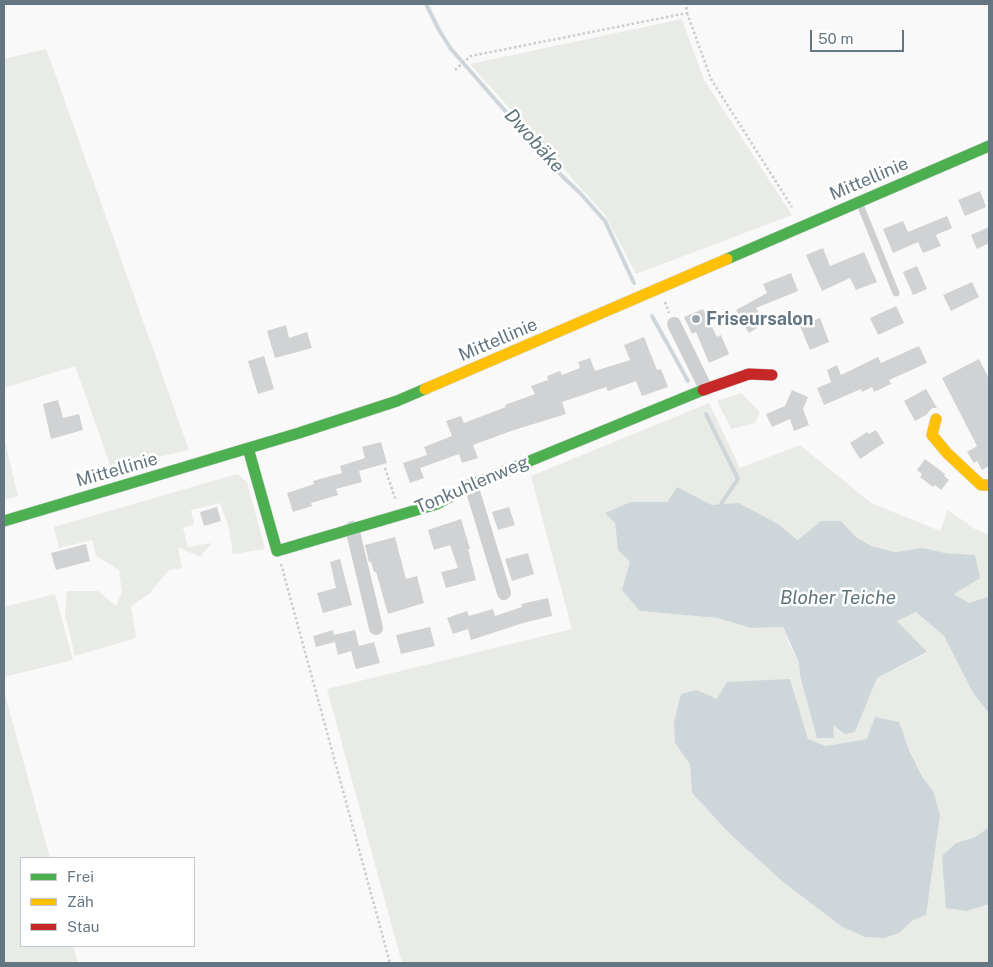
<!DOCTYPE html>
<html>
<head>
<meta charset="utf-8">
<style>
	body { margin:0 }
	#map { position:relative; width:993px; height:967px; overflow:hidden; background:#f9f9f9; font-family:"Public Sans",sans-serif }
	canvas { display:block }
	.frame { position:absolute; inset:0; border:5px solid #657683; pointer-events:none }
	.legend { position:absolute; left:20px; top:857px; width:175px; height:90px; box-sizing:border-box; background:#fff; border:1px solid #c1c8cd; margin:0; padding:6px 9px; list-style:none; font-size:15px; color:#657683 }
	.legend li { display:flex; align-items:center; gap:10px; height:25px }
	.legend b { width:25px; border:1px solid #c1c8cd }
	.scale { position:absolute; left:810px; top:30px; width:94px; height:22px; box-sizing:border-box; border:2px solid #657683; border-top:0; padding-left:6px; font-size:15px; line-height:18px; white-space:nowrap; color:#657683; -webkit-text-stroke:4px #fff; paint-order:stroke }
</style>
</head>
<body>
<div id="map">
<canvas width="993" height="967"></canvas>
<div class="frame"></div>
<ul class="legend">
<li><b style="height:6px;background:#4caf50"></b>Frei</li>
<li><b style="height:6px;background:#ffc107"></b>Zäh</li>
<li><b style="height:6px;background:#c62828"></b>Stau</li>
</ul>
<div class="scale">50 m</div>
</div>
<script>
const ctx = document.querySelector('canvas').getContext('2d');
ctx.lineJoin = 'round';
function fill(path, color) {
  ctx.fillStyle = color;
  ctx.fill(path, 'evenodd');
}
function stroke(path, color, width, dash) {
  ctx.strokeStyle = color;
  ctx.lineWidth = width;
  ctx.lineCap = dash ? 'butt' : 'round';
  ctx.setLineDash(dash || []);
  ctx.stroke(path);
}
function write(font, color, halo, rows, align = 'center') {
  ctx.font = font + ' "Public Sans",sans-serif';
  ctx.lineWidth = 5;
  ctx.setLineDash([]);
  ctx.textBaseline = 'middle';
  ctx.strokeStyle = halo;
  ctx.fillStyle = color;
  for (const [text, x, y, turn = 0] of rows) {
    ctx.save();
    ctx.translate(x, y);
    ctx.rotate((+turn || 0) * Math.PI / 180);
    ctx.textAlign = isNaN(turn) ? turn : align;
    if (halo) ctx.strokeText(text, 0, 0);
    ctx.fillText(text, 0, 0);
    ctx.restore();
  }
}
fill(new Path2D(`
	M 682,19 L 704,80 L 792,215 L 636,274 L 605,215 L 470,64 Z
	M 46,49 L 48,54 L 189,450 L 111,467 L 75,366 L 4,388 L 4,59 Z
	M 741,393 L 760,412 L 755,423 L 731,429 L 717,401 Z
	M 709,403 L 740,468 L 800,445 L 871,503 L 940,531 L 948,510 L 975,529 L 989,535 L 989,599 L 987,597 L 969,603 L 954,594 L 975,555 L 945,553 L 923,548 L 895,552 L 871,546 L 856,537 L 841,521 L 821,522 L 799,540 L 778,524 L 712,505 L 677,487 L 667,502 L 631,502 L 615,523 L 618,550 L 630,562 L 640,611 L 717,618 L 751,628 L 783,627 L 789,644 L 799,663 L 800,676 L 817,738 L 833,725 L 855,732 L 877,678 L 927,653 L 897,621 L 916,612 L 944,636 L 973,693 L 989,713 L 989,827 L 975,837 L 956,843 L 967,911 L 989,904 L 989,963 L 402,963 L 327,689 L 572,629 L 531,476 ZM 790,679 L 808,739 L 826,746 L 867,739 L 899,722 C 908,747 917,770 933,791 L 913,920 L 899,933 L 841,926 L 783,882 L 729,833 L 692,793 L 690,764 L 697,690 L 717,699 Z
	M 4,437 L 18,496 L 4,500 Z
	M 237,474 L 247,482 L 265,549 L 233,554 L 229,528 L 220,503 L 191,510 L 194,524 L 183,528 L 188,547 L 212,543 L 200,557 L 178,547 L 182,568 L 169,570 L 149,594 L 131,606 L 136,638 L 75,656 L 65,615 L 67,591 L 98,591 L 116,606 L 122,592 L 119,570 L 96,556 L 92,540 L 59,548 L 54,527 Z
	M 55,594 L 73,660 L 4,677 L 4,607 Z
	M 4,691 L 50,858 L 21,858 L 21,946 L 73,946 L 78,963 L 4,963 Z`), '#e8ebe6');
fill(new Path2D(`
	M 677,487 L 712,505 L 738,503 L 778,524 L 798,540 L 821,521 L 841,521 L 856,537 L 871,546 L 895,552 L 923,548 L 945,553 L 975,555 L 980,578 L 954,594 L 969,603 L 987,597 L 989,599 L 989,713 L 973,693 L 944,636 L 916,612 L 897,621 L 927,652 L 877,678 L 855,732 L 845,734 L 833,725 L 834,738 L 817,738 L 800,676 L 799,663 L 783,627 L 751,628 L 717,618 L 640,611 L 622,590 L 630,562 L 618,550 L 615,523 L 605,513 L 631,502 L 667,502 Z
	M 790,679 L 808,739 L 826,746 L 867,739 L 875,717 L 899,722 L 910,752 L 922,776 L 933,791 L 940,815 L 926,915 L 913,920 L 899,933 L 884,938 L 865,937 L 841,926 L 783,882 L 729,833 L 692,793 L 690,764 L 675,743 L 674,722 L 681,694 L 697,690 L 717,699 L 727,682 Z
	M 989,827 L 989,904 L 967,911 L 946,908 L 942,856 L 956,843 L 975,837 Z`), '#ced6d9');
stroke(new Path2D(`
	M 426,4 L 439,30 L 451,49 L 562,176 L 580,193 L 605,221 L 634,283
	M 652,316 L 688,381
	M 706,414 L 738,479 L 721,504`), '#ced6d9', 4);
fill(new Path2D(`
	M 980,191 L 986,207 L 965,216 L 958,200 Z
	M 947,216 L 952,228 L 936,235 L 941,246 L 923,253 L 918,242 L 893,253 L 883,229 L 903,221 L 908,232 Z
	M 989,227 L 989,243 L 977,249 L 971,235 Z
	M 823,248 L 830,266 L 864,252 L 877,282 L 856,290 L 850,278 L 822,291 L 806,255 Z
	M 917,266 L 927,289 L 913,295 L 903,272 Z
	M 791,273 L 798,291 L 756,308 L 765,323 L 749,333 L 736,310 L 767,293 L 763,284 Z
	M 972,282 L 979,297 L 951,311 L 943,295 Z
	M 896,306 L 904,323 L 878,335 L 870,318 Z
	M 703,309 L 717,337 L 721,335 L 729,354 L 709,363 L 696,332 L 692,334 L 684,317 Z
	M 820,318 L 829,342 L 810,350 L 800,326 Z
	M 286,325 L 289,338 L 307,332 L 312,348 L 275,358 L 267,331 Z
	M 644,337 L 657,370 L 661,369 L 668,387 L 642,396 L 636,381 L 608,391 L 606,387 L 562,402 L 566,414 L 514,430 L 473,445 L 478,458 L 462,463 L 459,454 L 420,468 L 424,478 L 410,483 L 403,463 L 427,455 L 424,447 L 452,436 L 446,421 L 461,416 L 464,423 L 506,407 L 505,405 L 535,394 L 531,386 L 548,380 L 547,376 L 560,371 L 562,375 L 580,368 L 578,362 L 590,358 L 595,371 L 630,360 L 624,345 Z
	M 919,346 L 927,363 L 889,380 L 891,384 L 874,392 L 872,387 L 862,392 L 861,389 L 824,405 L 817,388 L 831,382 L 827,370 L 837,365 L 841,375 L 878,357 L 881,363 Z
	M 264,356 L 274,389 L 258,394 L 248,361 Z
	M 979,359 L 989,379 L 989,466 L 982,470 L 977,461 L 974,463 L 967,452 L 977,446 L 942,378 Z
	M 926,389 L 937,408 L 932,408 L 926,415 L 915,421 L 904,401 Z
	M 792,390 L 808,397 L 803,409 L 809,425 L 794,431 L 790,419 L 772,427 L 766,414 L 785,406 Z
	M 58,400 L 63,418 L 79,414 L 83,430 L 51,439 L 43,404 Z
	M 876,430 L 884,443 L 860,459 L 850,443 L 867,432 L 869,434 Z
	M 381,442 L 387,463 L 359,471 L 362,482 L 336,489 L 338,495 L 311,503 L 312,506 L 293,512 L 287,493 L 314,484 L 313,481 L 342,473 L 340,466 L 365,458 L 362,447 Z
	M 925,459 L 945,474 L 944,476 L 949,480 L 941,490 L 935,485 L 933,487 L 920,477 L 922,474 L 917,470 Z
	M 217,507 L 221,521 L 204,526 L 200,512 Z
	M 509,507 L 515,525 L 498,530 L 492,512 Z
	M 461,519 L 470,549 L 468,549 L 476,580 L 446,588 L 441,572 L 458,568 L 450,545 L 434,550 L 428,530 Z
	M 395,537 L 406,579 L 417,576 L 424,603 L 388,614 L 376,572 L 374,572 L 371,562 L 369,562 L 365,545 Z
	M 86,544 L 90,561 L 56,570 L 51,553 Z
	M 528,553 L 534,574 L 512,581 L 505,559 Z
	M 340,559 L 352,605 L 323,613 L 317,593 L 336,588 L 330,562 Z
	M 548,598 L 552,616 L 523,623 L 471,640 L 468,629 L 453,634 L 447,618 L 467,611 L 469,616 L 493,609 L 495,616 L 522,607 L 521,604 Z
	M 430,627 L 435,646 L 401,654 L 396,635 Z
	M 333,630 L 334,635 L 355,630 L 359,646 L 374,642 L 380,663 L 356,669 L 351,651 L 338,655 L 335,642 L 316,647 L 313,636 Z`), '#d0d2d3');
const fast = new Path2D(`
	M 727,259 L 989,146
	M 248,448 L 277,551 L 437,504 L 471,485 L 703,390
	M 4,521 L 299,433 L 397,401 L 425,389`);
const slow = new Path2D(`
	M 425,389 L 727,259
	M 936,419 L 932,435 L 947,453 L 981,485 L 989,485`);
const jam = new Path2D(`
	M 703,390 L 749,374 L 772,375`);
stroke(fast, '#d5d6d7', 12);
stroke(slow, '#d5d6d7', 12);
stroke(jam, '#d5d6d7', 12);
stroke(new Path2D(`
	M 687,13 L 711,79 L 792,207
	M 455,70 L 471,56 L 687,13 L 686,4
	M 665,302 L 669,313
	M 385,468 L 396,501
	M 281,564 L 390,963`), '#cbcccd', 2.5, [2.5, 2.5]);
stroke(new Path2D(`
	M 859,202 L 896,293`), '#cecfd0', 7);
stroke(new Path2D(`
	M 674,324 L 706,389
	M 471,485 L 504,593
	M 352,528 L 376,628`), '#cecfd0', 14);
stroke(fast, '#4caf50', 11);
stroke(slow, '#ffc107', 11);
stroke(jam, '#c62828', 11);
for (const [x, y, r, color] of [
	[696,319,5,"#99a4ac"]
]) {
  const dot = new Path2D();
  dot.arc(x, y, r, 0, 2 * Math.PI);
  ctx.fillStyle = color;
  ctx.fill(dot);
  stroke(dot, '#fff', 2);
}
write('18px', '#657683', '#fff', [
	["Mittellinie",869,179,-23],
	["Mittellinie",498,340,-23],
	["Mittellinie",117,470,-16],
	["Tonkuhlenweg",472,485,-23]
]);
write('bold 18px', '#657683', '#fff', [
	["Friseursalon",706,319]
], 'left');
write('italic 19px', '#60757c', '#fff', [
	["Dwobäke",534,141,48],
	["Bloher Teiche",838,598]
]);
</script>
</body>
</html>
